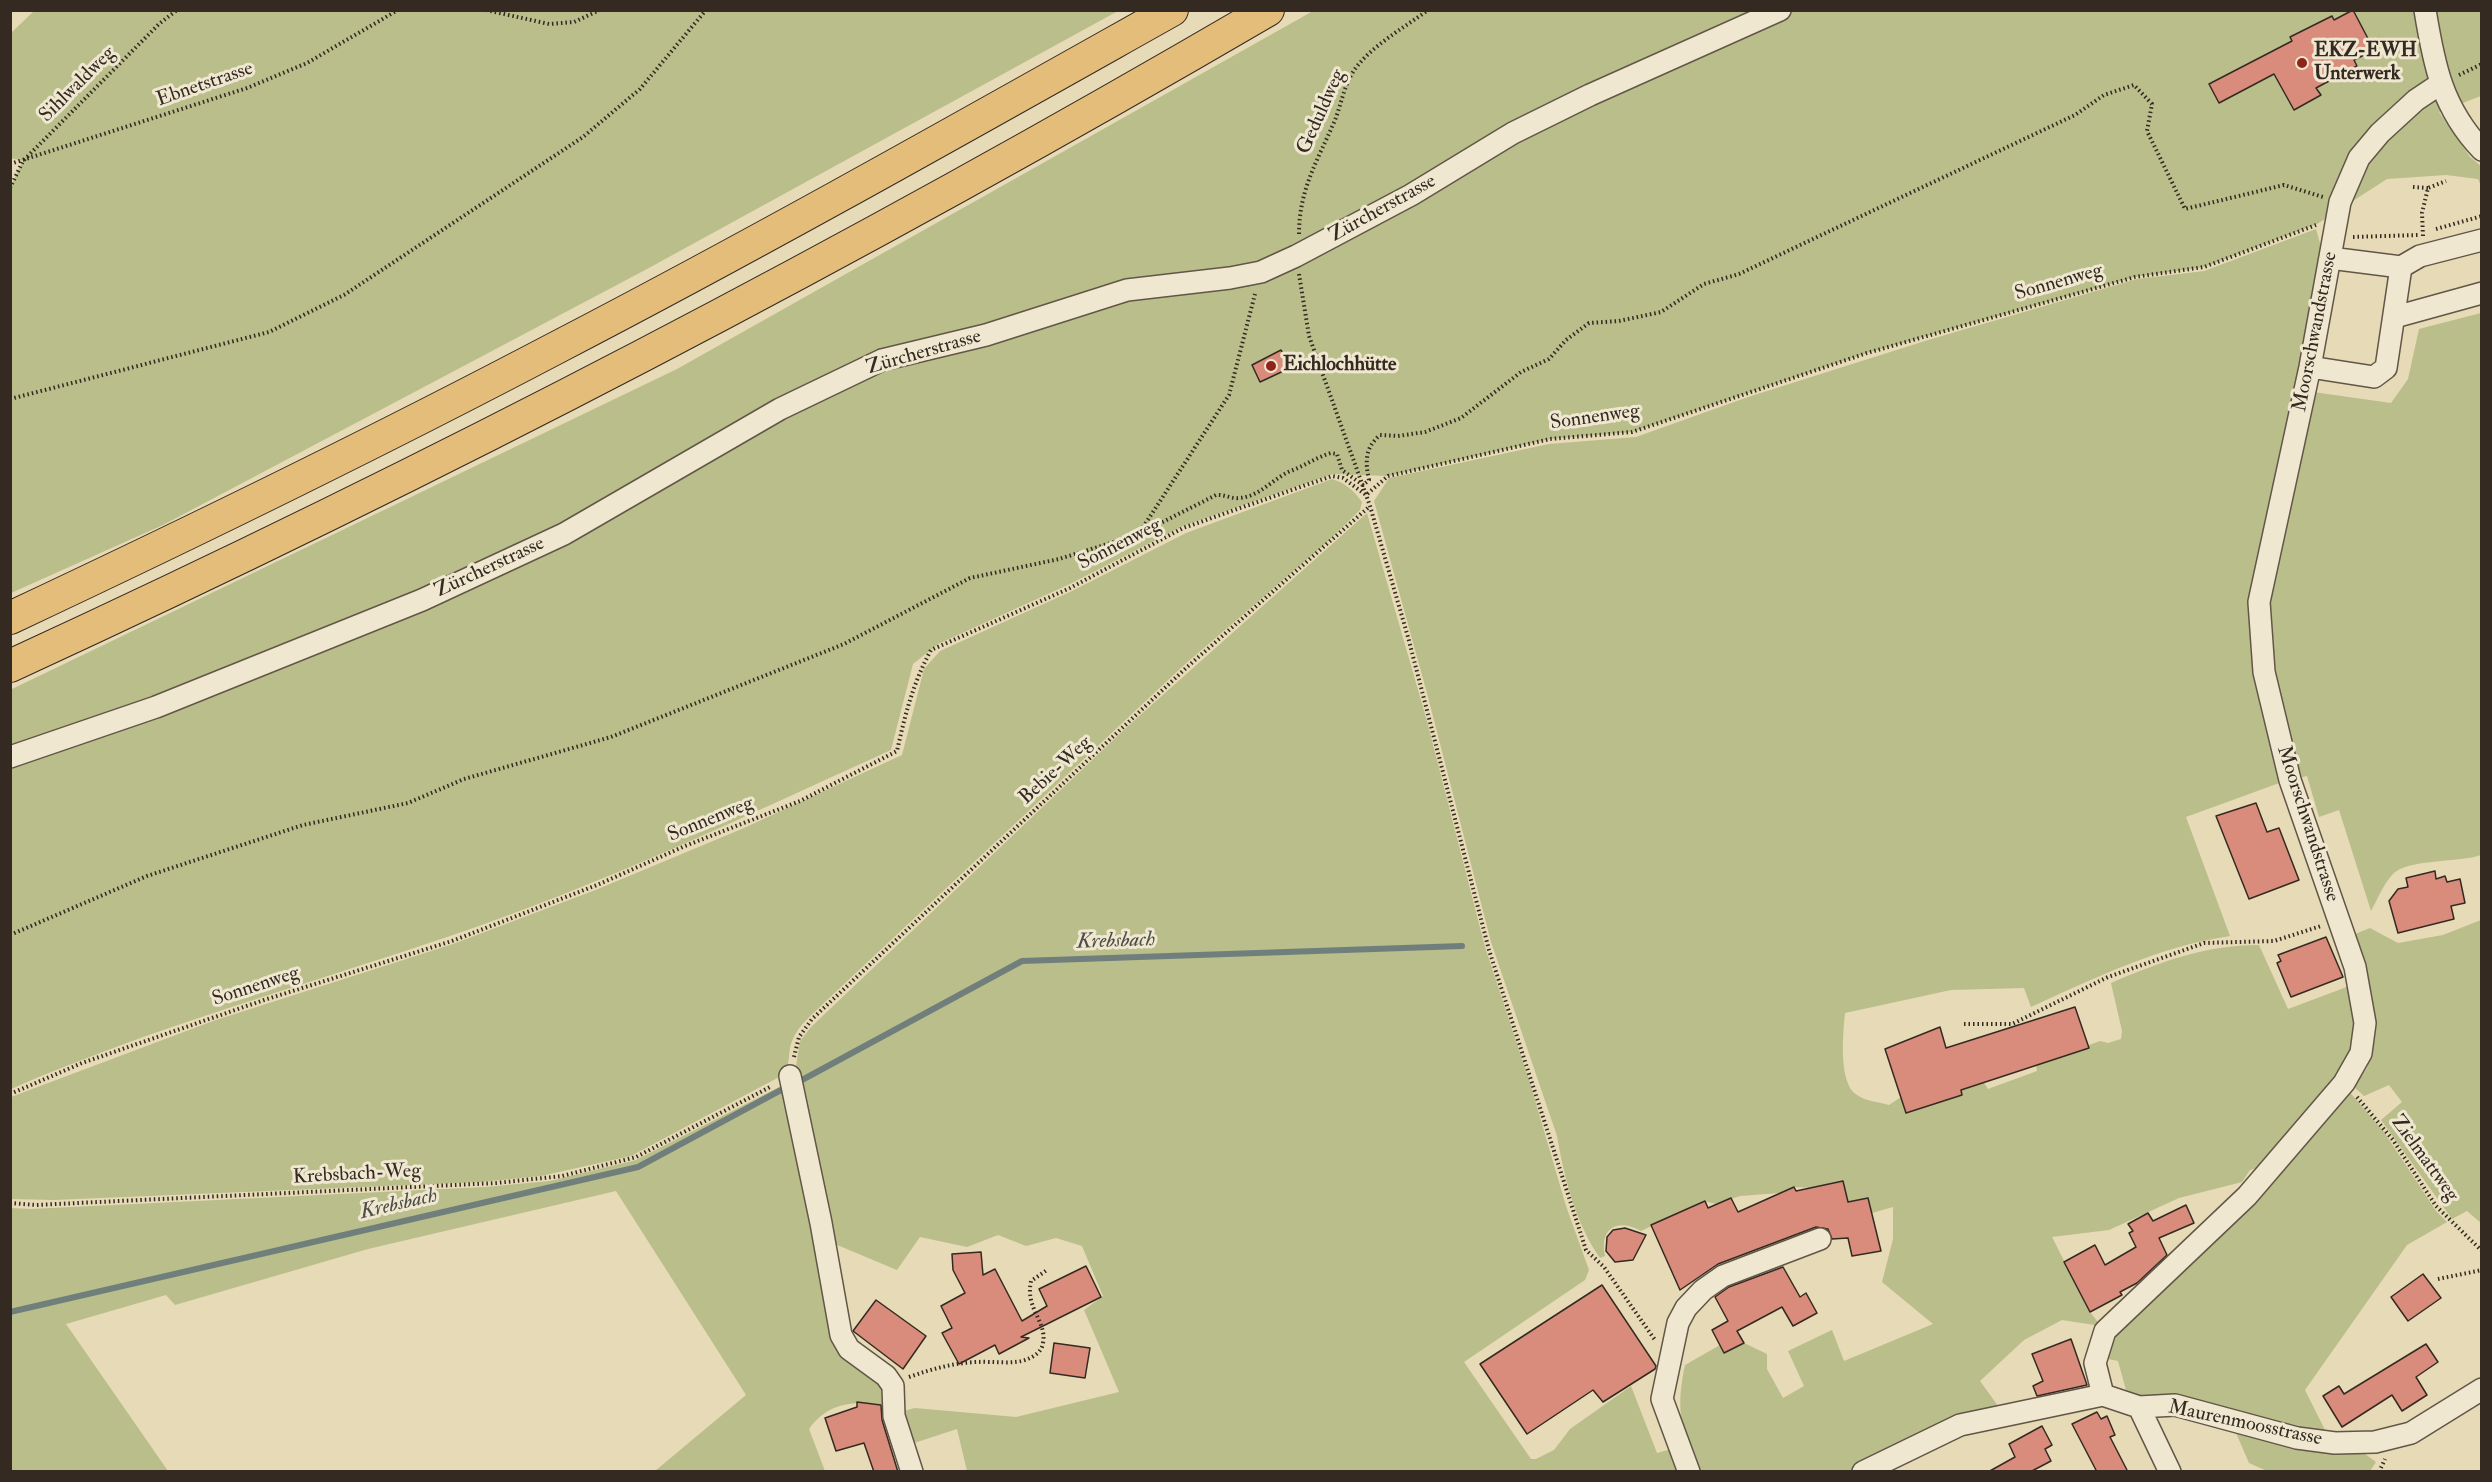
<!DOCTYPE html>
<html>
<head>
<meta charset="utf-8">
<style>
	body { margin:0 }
	#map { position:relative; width:2492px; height:1482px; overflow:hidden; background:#e7dab6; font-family:"IM FELL Double Pica",serif }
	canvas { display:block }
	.frame { position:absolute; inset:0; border:12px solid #342a22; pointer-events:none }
</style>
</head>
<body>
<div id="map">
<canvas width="2492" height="1482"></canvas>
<div class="frame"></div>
</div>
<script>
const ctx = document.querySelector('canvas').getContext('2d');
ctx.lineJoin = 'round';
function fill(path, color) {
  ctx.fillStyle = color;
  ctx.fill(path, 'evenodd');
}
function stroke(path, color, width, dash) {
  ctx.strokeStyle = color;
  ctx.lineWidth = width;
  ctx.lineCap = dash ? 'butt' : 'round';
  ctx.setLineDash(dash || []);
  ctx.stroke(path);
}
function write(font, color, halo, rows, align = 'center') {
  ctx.font = font + ' "IM FELL Double Pica",serif';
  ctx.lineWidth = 6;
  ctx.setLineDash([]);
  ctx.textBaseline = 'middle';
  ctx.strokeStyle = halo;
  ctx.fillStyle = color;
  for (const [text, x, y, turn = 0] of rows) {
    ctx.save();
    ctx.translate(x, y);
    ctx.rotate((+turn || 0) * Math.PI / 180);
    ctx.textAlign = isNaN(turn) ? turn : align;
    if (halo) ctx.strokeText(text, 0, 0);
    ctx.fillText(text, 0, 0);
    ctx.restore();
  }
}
fill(new Path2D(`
	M 35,10 L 1118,10 L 1118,11 L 647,269 L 163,525 L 11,593 L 10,188 L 23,161 L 11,158 L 10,34 Z
	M 1313,11 L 2481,11 L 2481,96 L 2439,112 L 2470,157 L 2481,166 L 2481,186 L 2478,179 L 2446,175 L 2387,179 L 2317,224 L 2204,267 L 2135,277 L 1867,353 L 1632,432 L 1550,439 L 1388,476 L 1333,474 L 1183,526 L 1070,584 L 938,644 L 913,664 L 891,750 C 746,816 601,885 450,936 C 303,986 153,1027 11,1089 L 10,690 L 677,369 Z
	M 2316,229 L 2323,254 L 2250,606 L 2252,655 L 2282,782 L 2186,817 L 2230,936 C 2160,946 2095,978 2031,1007 L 2024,988 L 1951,990 L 1845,1013 C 1843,1033 1838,1084 1857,1095 C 1865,1101 1879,1102 1889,1105 L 1901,1097 L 1962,1095 L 1961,1090 L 1984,1083 L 1988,1089 L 2037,1071 L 2036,1065 L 2100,1041 L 2108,1043 L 2121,1039 L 2122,1031 L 2111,983 C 2160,962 2205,945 2259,945 L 2288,1009 L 2352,985 L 2359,1007 L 2355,1050 L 2333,1087 L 2267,1165 L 2250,1170 L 2242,1182 L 2179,1198 L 2109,1230 L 2052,1237 L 2090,1312 L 2101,1326 L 2062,1320 L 2024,1340 L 1980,1381 L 2001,1410 L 1932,1432 L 1850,1471 L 1696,1471 C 1682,1428 1675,1411 1685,1365 L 1720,1345 L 1744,1343 L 1767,1354 L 1767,1369 L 1783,1398 L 1804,1386 L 1788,1351 L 1832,1330 L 1844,1361 L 1933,1324 L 1882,1282 L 1893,1239 L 1893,1207 L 1872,1213 L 1868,1199 L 1848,1202 L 1843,1182 L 1812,1188 L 1794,1187 L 1780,1193 L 1740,1196 L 1716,1204 L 1704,1201 L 1641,1231 C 1618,1218 1599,1228 1605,1256 L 1600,1258 C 1576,1224 1564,1177 1557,1136 L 1491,942 L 1428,697 L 1374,501 L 1389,478 L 1549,444 L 1636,437 L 1748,397 L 1928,340 L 2137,279 L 2204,271 Z
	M 2481,313 L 2481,855 C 2460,863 2407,858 2392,875 C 2383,885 2377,900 2371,911 L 2339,810 L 2319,817 L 2307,776 L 2299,778 L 2271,667 L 2269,602 L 2313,392 L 2391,403 L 2408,379 L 2419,329 Z
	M 1332,479 C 1346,483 1354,491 1362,502 L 1360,510 L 1326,543 L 1183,666 L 826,1001 C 815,1012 798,1025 792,1041 C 787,1053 792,1066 781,1076 L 631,1156 L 541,1176 L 481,1182 L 54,1200 L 11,1199 L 11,1097 L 213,1021 L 453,944 L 598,889 L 744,828 L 902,755 L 924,669 L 940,651 L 1072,591 L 1186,533 Z
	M 1367,513 L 1427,721 L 1485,947 L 1530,1083 L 1566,1206 L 1589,1270 L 1585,1280 L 1464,1362 L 1531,1459 L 1536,1459 L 1554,1450 L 1570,1429 L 1631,1386 L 1657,1453 L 1675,1448 L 1683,1471 L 967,1471 L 957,1429 L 908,1445 L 900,1412 L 915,1408 L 1016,1417 L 1119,1392 L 1084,1310 L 1103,1296 L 1082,1246 L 1056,1238 L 1026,1246 L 998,1235 L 967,1247 L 920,1237 L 897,1270 L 830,1242 L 794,1079 L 800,1041 L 811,1027 L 1128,726 Z
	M 2481,920 L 2481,1223 L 2467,1211 L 2452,1219 L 2381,1120 L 2402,1102 L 2389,1085 L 2364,1096 L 2354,1087 L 2367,1068 L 2374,1041 L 2350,936 L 2370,928 L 2398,943 L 2443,935 Z
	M 785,1084 L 836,1339 L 877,1379 L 887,1405 C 856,1401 829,1401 809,1429 L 825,1471 L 655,1471 L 746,1395 L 616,1191 L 368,1249 L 175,1305 L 166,1295 L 66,1324 L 168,1471 L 11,1471 L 10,1208 L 31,1209 L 485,1187 L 550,1181 L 636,1160 Z
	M 2347,1089 L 2384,1132 L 2436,1211 L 2447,1222 L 2407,1245 L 2305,1390 L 2329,1438 L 2138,1397 L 2126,1390 L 2118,1361 L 2103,1358 L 2109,1340 Z
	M 2233,1426 L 2361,1451 L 2376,1462 L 2370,1471 L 2267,1471 L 2249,1463 Z`), '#b9be8b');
stroke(new Path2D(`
	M 802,1080 L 1022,961 L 1462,946
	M 10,1312 L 638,1167 L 781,1090`), '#717f7c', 6);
const building = new Path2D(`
	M 2353,10 L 2374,50 L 2354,60 L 2357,66 L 2316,88 L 2321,95 L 2294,110 L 2274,74 L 2219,103 L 2209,84 L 2292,41 L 2290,37 L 2332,16 L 2334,20 Z
	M 1281,350 L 1290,368 L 1260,382 L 1252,365 Z
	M 2256,803 L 2267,832 L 2279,828 L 2299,880 L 2249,899 L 2216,816 Z
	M 2435,871 L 2436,879 L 2445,876 L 2447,882 L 2460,879 L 2465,903 L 2451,906 L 2454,919 L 2398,933 L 2389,901 L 2398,889 L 2408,887 L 2406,878 Z
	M 2326,937 L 2343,977 L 2291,997 L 2277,963 L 2281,961 L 2278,955 Z
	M 2075,1007 L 2089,1048 L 1961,1090 L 1962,1095 L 1906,1113 L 1885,1049 L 1940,1027 L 1946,1048 Z
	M 1843,1181 L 1848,1202 L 1868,1198 L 1881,1251 L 1852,1256 L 1848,1238 L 1832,1239 L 1828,1229 L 1816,1227 L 1718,1264 L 1680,1290 L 1651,1225 L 1705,1201 L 1708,1208 L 1731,1198 L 1738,1212 L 1794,1187 L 1796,1191 Z
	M 2186,1205 L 2194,1223 L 2159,1238 L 2167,1255 L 2137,1283 L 2120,1292 L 2122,1295 L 2090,1312 L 2064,1262 L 2095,1245 L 2105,1265 L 2136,1247 L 2129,1233 L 2133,1231 L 2128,1224 L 2148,1213 L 2153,1221 Z
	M 1625,1228 L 1646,1235 L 1633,1260 L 1615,1262 L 1606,1251 L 1607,1237 L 1613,1230 Z
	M 981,1252 L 983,1275 L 995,1269 L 1022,1321 L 1047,1306 L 1039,1289 L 1086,1266 L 1101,1297 L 1021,1337 L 1029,1338 L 999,1354 L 995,1345 L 959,1364 L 942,1333 L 952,1328 L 941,1306 L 965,1293 L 953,1270 L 952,1254 Z
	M 1783,1267 L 1800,1297 L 1806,1293 L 1817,1313 L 1793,1326 L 1782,1307 L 1737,1331 L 1744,1343 L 1724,1353 L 1712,1330 L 1728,1321 L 1715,1297 L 1729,1287 Z
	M 2423,1274 L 2441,1298 L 2408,1321 L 2391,1297 Z
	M 1602,1285 L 1656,1366 L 1655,1369 L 1603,1402 L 1593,1390 L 1527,1434 L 1480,1364 Z
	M 876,1300 L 926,1336 L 903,1369 L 853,1331 Z
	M 2071,1339 L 2087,1385 L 2037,1396 L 2033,1386 L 2043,1381 L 2032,1354 Z
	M 1054,1343 L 1090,1348 L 1085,1378 L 1050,1373 Z
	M 2426,1344 L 2438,1362 L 2416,1377 L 2427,1395 L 2402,1411 L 2392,1395 L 2342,1427 L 2323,1396 L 2339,1386 L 2344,1394 Z
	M 857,1402 L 881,1405 L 882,1420 L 898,1472 L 874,1472 L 864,1443 L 836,1451 L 825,1418 L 857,1407 Z
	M 2097,1412 L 2101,1419 L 2107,1416 L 2115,1435 L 2110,1437 L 2128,1472 L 2097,1472 L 2072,1424 Z
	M 2042,1426 L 2052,1445 L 2045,1449 L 2051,1461 L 2030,1472 L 1988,1472 L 2015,1457 L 2009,1444 Z`);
fill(building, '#d98c7c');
stroke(building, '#342a22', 1.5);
const minor = new Path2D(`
	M 2425,10 C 2434,65 2442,108 2482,150
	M 2401,267 L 2420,256 L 2482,240
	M 2395,317 L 2482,293
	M 2310,367 L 2374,377 L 2386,368 L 2401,267 L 2330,258
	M 10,757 L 156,707 L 422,600 L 564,534 L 780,409 L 882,360 L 986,335 L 1127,290 L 1230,278 L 1261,272 L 1296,256 L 1411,195 L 1513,133 L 1590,95 L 1780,10
	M 790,1076 L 821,1223 L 841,1335 L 849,1349 L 886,1376 L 893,1386 L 894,1416 L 912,1472
	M 2103,1395 L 2095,1363 L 2105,1331 L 2247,1196 L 2344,1083 L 2361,1053 L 2365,1023 L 2355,967 L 2290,780 L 2264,672 L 2259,602 L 2310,367 L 2340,202 L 2359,158 L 2380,133 L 2416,100 L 2440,84
	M 2103,1395 L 2139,1407 L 2170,1472
	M 2139,1407 L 2175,1405 L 2297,1438 L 2335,1443 L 2375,1442 L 2411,1433 L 2482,1389
	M 1689,1472 L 1662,1399 L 1678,1323 L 1686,1308 L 1703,1290 L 1723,1276 L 1820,1239
	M 1863,1472 L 1960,1425 L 2103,1395`);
const highway = new Path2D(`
	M 10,618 C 193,532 375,443 554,349 C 762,241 967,125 1172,10
	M 10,666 C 440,468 859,249 1268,10`);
stroke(minor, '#615647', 24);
stroke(highway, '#342a22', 34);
stroke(new Path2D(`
	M 486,10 L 549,24 L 574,22 L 600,10
	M 2459,75 L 2482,64
	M 10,164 L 247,88 L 307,63 L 398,10
	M 2413,187 L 2428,188
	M 10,188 L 23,161 L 159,24 L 177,10
	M 2436,229 L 2482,216
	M 1299,234 C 1299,189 1318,160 1335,120 C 1341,105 1344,86 1353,72 C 1369,47 1404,28 1428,10
	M 2423,236 L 2422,213 L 2428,188 L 2446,181
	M 2353,237 L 2418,235
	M 1299,274 L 1309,336 L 1370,506 L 1408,637 L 1489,950 L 1586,1250 L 1604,1267 L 1655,1340
	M 10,399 L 269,332 L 344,295 L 583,137 L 640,89 L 706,10
	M 1138,535 L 1229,395 L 1255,294
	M 10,935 L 147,876 L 303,825 L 408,803 L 464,779 L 611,737 L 844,644 L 970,578 L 1059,559 L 1137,535 L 1216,495 C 1224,494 1231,499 1239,498 C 1260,497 1274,477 1293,470 C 1306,465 1317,457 1331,453 L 1337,454 L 1342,470 L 1363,485 L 1369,480 C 1365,461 1365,448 1380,435 L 1398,436 L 1425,432 L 1461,418 L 1521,372 L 1549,359 L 1566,340 L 1589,323 L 1619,321 L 1661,312 L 1704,284 L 1739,274 L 2075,115 L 2104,95 L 2134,85 L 2152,104 L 2147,131 L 2185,209 L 2284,185 L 2323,197
	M 1964,1024 L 2012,1024 L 2108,977 L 2204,943 L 2274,941 L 2321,926
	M 794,1057 L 799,1037 L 812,1019 L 1186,668 L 1370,506
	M 10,1094 L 82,1063 L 264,1000 L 452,941 L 597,885 L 685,846 L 800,801 L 897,751 C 905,715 913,683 931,650 L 1070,588 L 1183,528 L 1332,476 L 1343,478 L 1366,495 L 1388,476 L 1550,439 L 1632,432 L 1867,353 L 2135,277 L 2204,267 L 2316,225
	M 2357,1097 L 2393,1140 L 2436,1206 L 2482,1251
	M 10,1203 L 36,1205 L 496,1183 L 562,1176 L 636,1157 L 772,1086
	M 2438,1279 L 2482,1270
	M 909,1377 C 932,1369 953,1363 977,1362 C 993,1361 1014,1365 1028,1359 C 1035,1356 1042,1351 1043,1343 C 1047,1321 1025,1309 1031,1281 L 1047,1270
	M 2379,1472 L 2385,1459`), '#342a22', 4, [1.5, 3]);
stroke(minor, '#efe7d0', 21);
stroke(highway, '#e4bd7b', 32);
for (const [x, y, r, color] of [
	[2302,63,6,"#8f2418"],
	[1271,366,6,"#8f2418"]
]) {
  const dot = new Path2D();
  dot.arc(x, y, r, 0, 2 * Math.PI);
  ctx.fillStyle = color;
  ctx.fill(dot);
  stroke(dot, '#efe7d0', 2);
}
write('bold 20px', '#342a22', '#efe7d0', [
	["EKZ-EWH",2314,52],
	["Unterwerk",2314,75],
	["Eichlochhütte",1283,366]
], 'left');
write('20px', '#342a22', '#efe7d0', [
	["Sihlwaldweg",78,85,-45],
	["Ebnetstrasse",205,85,-19],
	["Geduldweg",1322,112,-66],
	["Zürcherstrasse",1383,209,-29],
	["Sonnenweg",2059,283,-16],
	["Moorschwandstrasse",2316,332,-79],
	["Zürcherstrasse",924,353,-16],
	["Sonnenweg",1595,418,-8],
	["Sonnenweg",1120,545,-27],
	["Zürcherstrasse",490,568,-25],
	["Bebie-Weg",1056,771,-43],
	["Sonnenweg",711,820,-22],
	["Moorschwandstrasse",2307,824,72],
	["Sonnenweg",256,987,-18],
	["Zielmattweg",2424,1159,54],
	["Krebsbach-Weg",357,1175,-3],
	["Maurenmoosstrasse",2245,1424,12]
]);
write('italic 21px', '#4e4e48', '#efe7d0', [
	["Krebsbach",1116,942,-2],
	["Krebsbach",399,1205,-13]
]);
</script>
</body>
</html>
